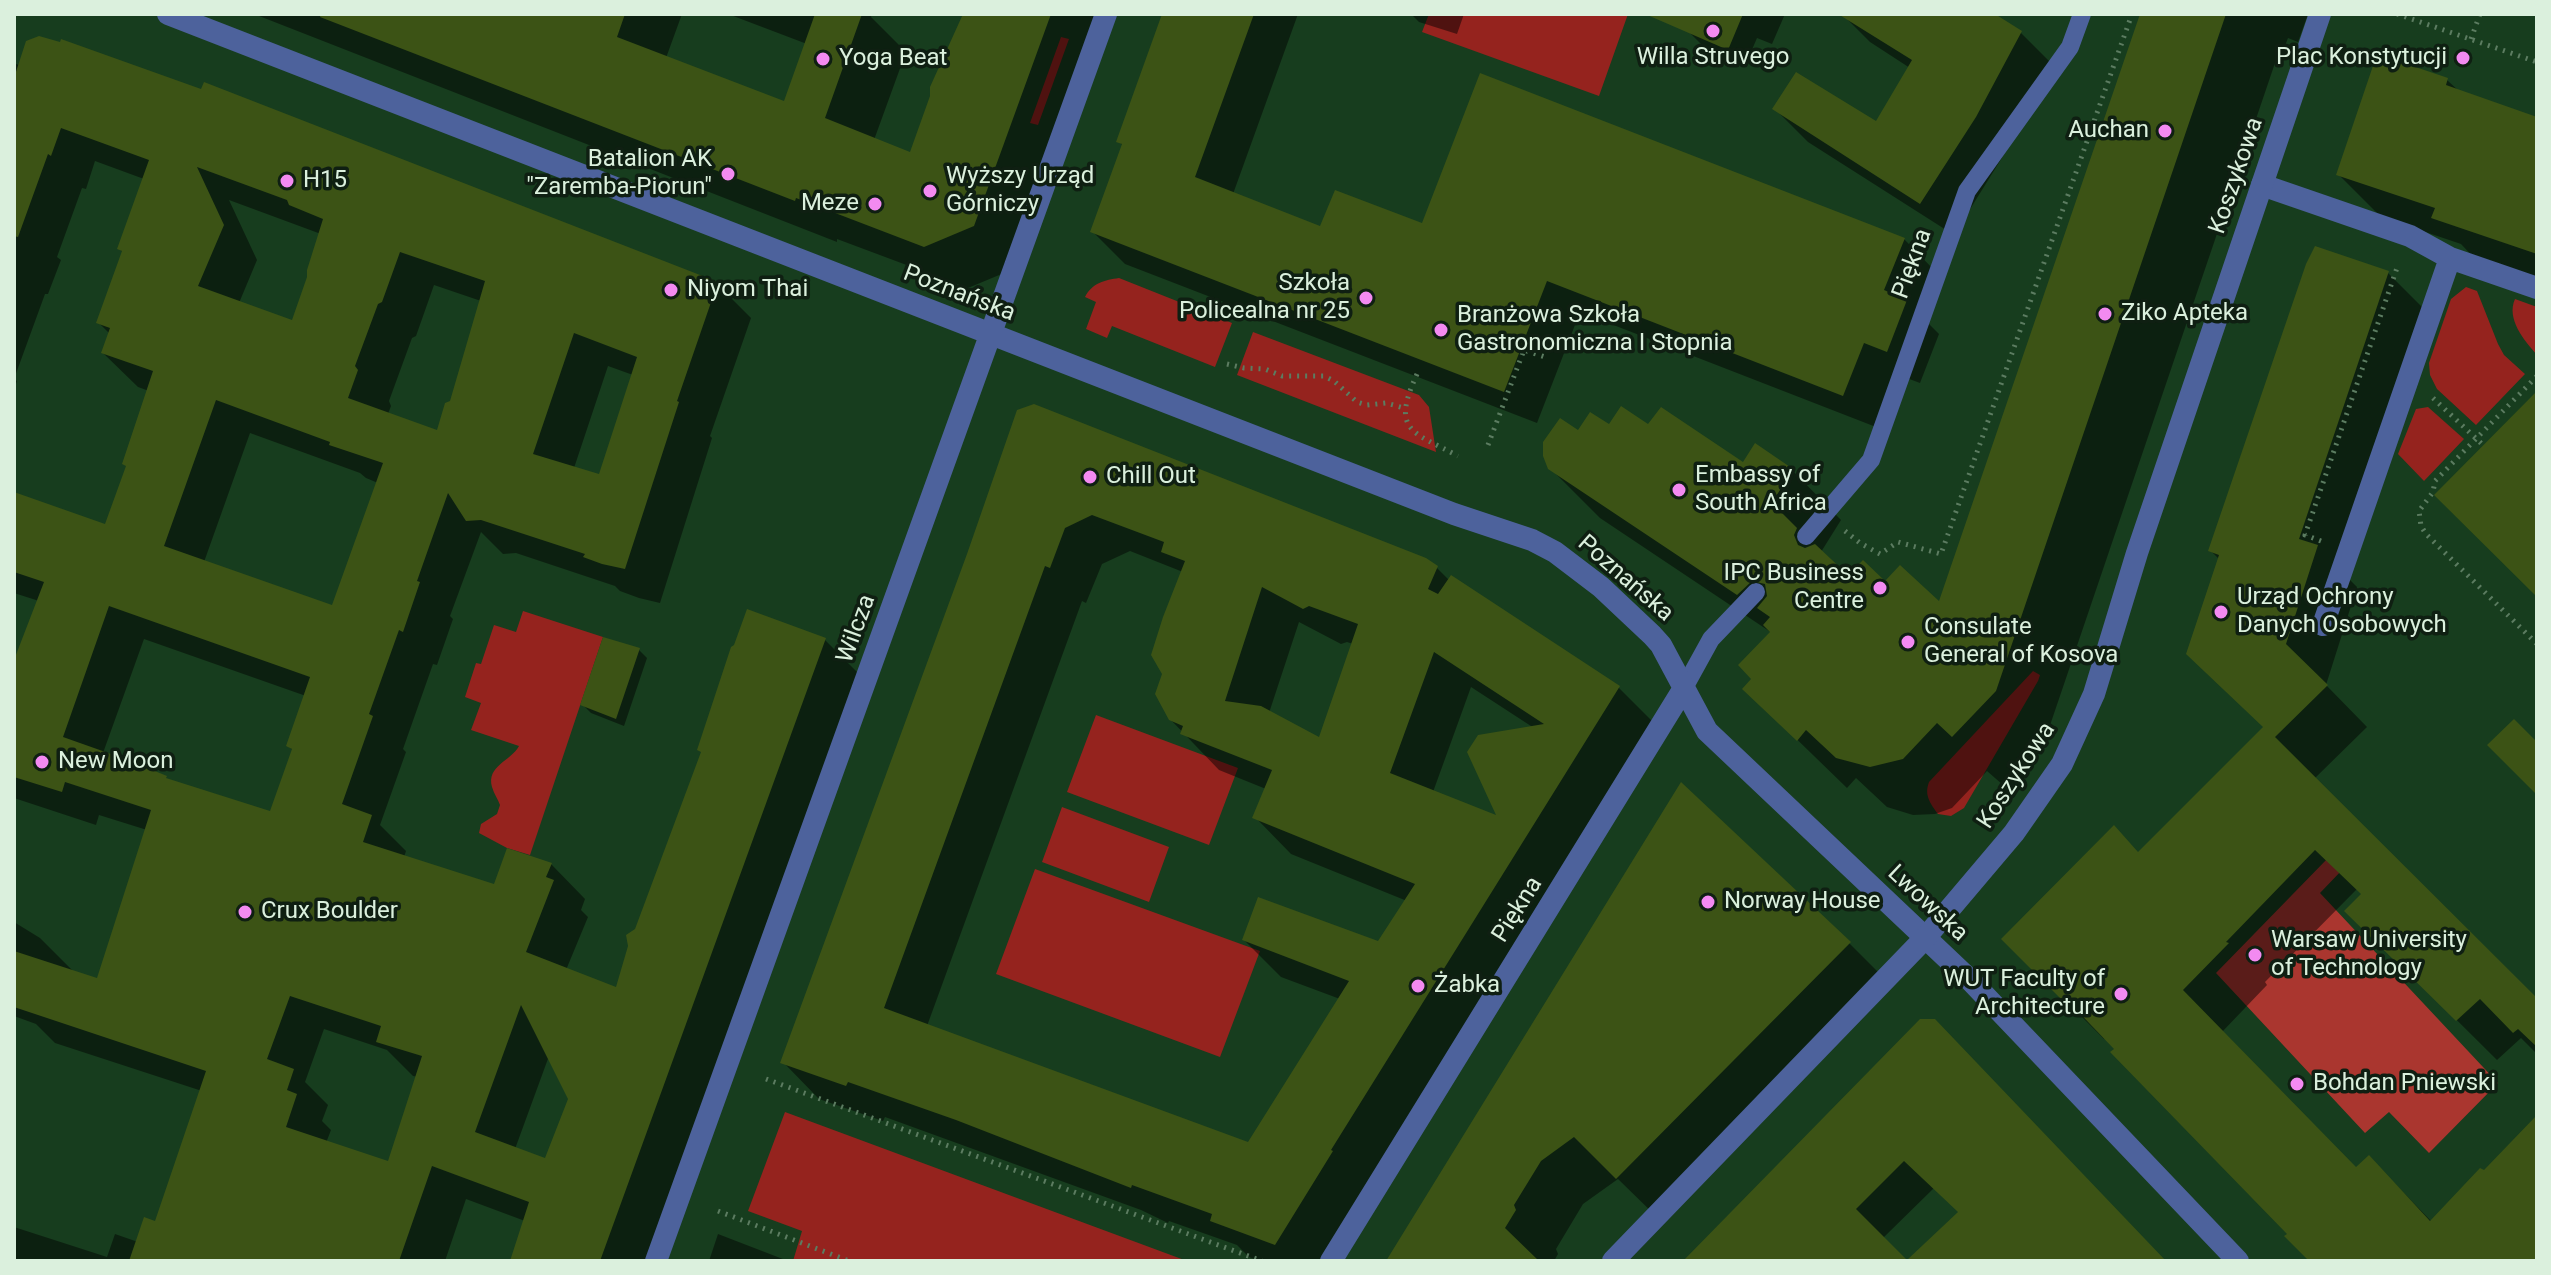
<!DOCTYPE html>
<html>
<head>
<meta charset="utf-8">
<style>
	body { margin:0 }
	#map { position:relative; width:2551px; height:1275px; overflow:hidden; background:#173d1e; font-family:Roboto,sans-serif }
	canvas { display:block }
	.frame { position:absolute; inset:0; border:16px solid #dbf0dd; pointer-events:none }
</style>
</head>
<body>
<div id="map">
<canvas width="2551" height="1275"></canvas>
<div class="frame"></div>
</div>
<script>
const ctx = document.querySelector('canvas').getContext('2d');
ctx.lineJoin = 'round';
function fill(path, color) {
  ctx.fillStyle = color;
  ctx.fill(path, 'evenodd');
}
function stroke(path, color, width, dash) {
  ctx.strokeStyle = color;
  ctx.lineWidth = width;
  ctx.lineCap = dash ? 'butt' : 'round';
  ctx.setLineDash(dash || []);
  ctx.stroke(path);
}
function write(font, color, halo, rows, align = 'center') {
  ctx.font = font + ' Roboto,sans-serif';
  ctx.lineWidth = 7;
  ctx.setLineDash([]);
  ctx.textBaseline = 'middle';
  ctx.strokeStyle = halo;
  ctx.fillStyle = color;
  for (const [text, x, y, turn = 0] of rows) {
    ctx.save();
    ctx.translate(x, y);
    ctx.rotate((+turn || 0) * Math.PI / 180);
    ctx.textAlign = isNaN(turn) ? turn : align;
    if (halo) ctx.strokeText(text, 0, 0);
    ctx.fillText(text, 0, 0);
    ctx.restore();
  }
}
fill(new Path2D(`
	M 1429,14 L 1628,14 L 1599,96 L 1422,32 Z
	M 1061,37 L 1069,39 L 1038,125 L 1030,123 Z
	M 1119,278 L 1232,323 L 1215,367 L 1112,326 L 1107,338 L 1086,329 L 1096,302 L 1085,297 C 1092,283 1105,280 1119,278 Z
	M 2466,287 L 2477,291 L 2498,344 L 2504,355 L 2525,374 L 2476,425 L 2437,389 L 2430,375 L 2429,363 L 2451,299 Z
	M 2515,299 L 2537,307 L 2537,355 C 2524,340 2506,319 2515,299 Z
	M 1253,332 L 1419,395 L 1429,407 L 1436,452 L 1237,375 Z
	M 2428,407 L 2464,439 L 2424,481 L 2398,454 L 2416,409 Z
	M 523,611 L 603,637 L 530,855 L 507,848 L 479,833 L 481,824 L 497,814 L 500,805 C 498,799 494,794 492,787 C 486,766 511,761 519,746 L 471,730 L 481,703 L 465,697 L 476,663 L 481,664 L 494,625 L 516,632 Z
	M 2033,671 L 2040,675 L 2038,681 L 1964,808 L 1951,816 L 1938,814 C 1930,803 1924,795 1929,782 Z
	M 1096,715 L 1238,768 L 1209,845 L 1067,792 Z
	M 1062,807 L 1169,847 L 1149,902 L 1042,862 Z
	M 1035,869 L 1260,951 L 1220,1057 L 996,974 Z
	M 785,1112 L 1187,1261 L 793,1261 L 802,1231 L 748,1211 Z`), '#95231e');
fill(new Path2D(`
	M 2329,857 L 2343,869 L 2320,893 L 2498,1083 L 2429,1153 L 2389,1112 L 2365,1133 L 2216,973 Z`), '#aa362f');
fill(new Path2D(`
	M 254,14 L 682,14 L 666,58 L 785,103 L 807,44 L 728,14 L 872,14 L 871,17 L 906,52 L 874,140 L 911,155 L 965,14 L 1108,14 L 1016,268 L 968,288 L 837,239 L 837,242 Z
	M 1163,14 L 1298,14 L 1233,194 L 1322,228 L 1423,226 L 1904,239 L 1936,272 L 1919,314 L 1939,334 L 1920,383 L 1896,374 L 1876,427 L 1580,312 L 1537,423 L 1125,264 L 1092,231 L 1123,146 L 1119,141 Z
	M 1411,14 L 1464,14 L 1457,34 L 1419,22 Z
	M 1698,14 L 1785,14 L 1772,44 L 1757,38 L 1745,66 L 1707,50 L 1690,33 Z
	M 1842,14 L 1990,14 L 2021,33 L 2054,66 L 2036,103 L 1954,235 L 1808,142 L 1775,109 L 1876,124 L 1910,68 L 1870,42 Z
	M 2142,14 L 2308,14 L 2298,42 L 2288,38 L 2278,64 L 2275,63 L 2045,740 L 2003,785 L 1987,771 L 1952,808 L 1935,814 L 1913,815 L 1887,807 L 1856,778 L 1847,788 L 1745,689 L 1754,679 L 1772,633 L 1600,518 L 1550,468 L 1579,433 L 1609,426 L 1649,427 L 1743,464 L 1792,470 L 1841,520 L 1821,552 L 1848,578 L 1885,584 L 1940,604 Z
	M 16,64 L 717,284 L 751,318 L 710,436 L 712,438 L 660,603 L 639,598 L 620,591 L 615,586 L 516,553 L 503,554 L 481,532 L 450,616 L 453,619 L 437,665 L 433,664 L 403,749 L 406,752 L 380,825 L 406,851 L 404,857 L 496,887 L 551,864 L 585,899 L 581,910 L 588,917 L 566,970 L 618,989 L 637,930 L 825,640 L 859,674 L 647,1261 L 516,1261 L 525,1221 L 466,1199 L 445,1261 L 14,1261 L 14,1227 L 107,1257 L 115,1234 L 138,1242 L 157,1224 L 202,1091 L 55,1043 L 36,1024 L 14,1016 L 14,922 L 40,938 L 75,973 L 99,981 L 147,830 L 99,815 L 96,825 L 14,798 L 14,666 L 39,601 L 14,593 L 14,494 L 107,526 L 128,467 L 149,391 L 138,387 L 103,353 L 110,334 L 99,323 L 124,253 L 119,249 L 144,179 L 95,161 L 86,189 L 82,188 L 57,257 L 61,260 L 48,294 L 45,294 L 14,379 L 17,381 L 14,390 ZM 229,200 L 321,234 L 293,323 L 239,303 L 257,260 ZM 434,285 L 481,301 L 451,402 L 438,433 L 388,414 L 391,406 L 389,401 L 412,338 L 416,336 ZM 608,366 L 633,375 L 600,476 L 574,468 ZM 250,433 L 360,473 L 366,478 L 378,483 L 333,607 L 204,562 ZM 144,639 L 306,696 L 288,746 L 294,751 L 271,814 L 170,781 L 103,753 ZM 324,1029 L 387,1050 L 413,1076 L 418,1077 L 389,1164 L 326,1143 L 331,1130 L 322,1121 L 328,1105 L 305,1082 ZM 549,1056 L 570,1099 L 546,1160 L 515,1149 Z
	M 2447,80 L 2460,92 L 2537,119 L 2537,281 L 2476,260 L 2461,244 L 2381,217 L 2338,174 Z
	M 2388,273 L 2428,313 L 2341,571 L 2357,587 L 2326,685 L 2367,727 L 2314,779 L 2537,1001 L 2537,1054 L 2521,1038 L 2497,1060 L 2347,911 L 2363,895 L 2357,889 L 2265,982 L 2267,985 L 2222,1032 L 2356,1169 L 2369,1157 L 2432,1222 L 2537,1118 L 2537,1261 L 2312,1261 L 2290,1234 L 2106,1037 L 2104,1039 L 2004,939 L 2139,853 L 2265,728 L 2220,560 L 2210,550 Z
	M 1018,412 L 1436,567 L 1450,581 L 1452,578 L 1619,688 L 1656,725 L 1324,1261 L 1260,1261 L 1249,1257 L 1237,1245 L 1169,1221 L 1168,1223 L 1141,1210 L 885,1117 L 883,1121 L 819,1099 L 783,1062 L 969,555 ZM 1130,551 L 1183,572 L 1164,674 L 1170,719 L 1219,770 L 1266,789 L 1255,817 L 1291,854 L 1407,901 L 1379,944 L 1244,940 L 1281,977 L 1340,999 L 1249,1144 L 927,1026 L 1082,601 L 1086,603 L 1102,564 ZM 1299,622 L 1341,644 L 1347,642 L 1353,644 L 1320,740 L 1269,713 ZM 1471,687 L 1534,728 L 1500,819 L 1433,792 Z
	M 639,650 L 647,658 L 624,726 L 591,713 L 583,705 Z
	M 1849,943 L 1892,986 L 1661,1221 L 1618,1179 L 1583,1204 L 1556,1249 L 1558,1254 L 1554,1261 L 1388,1261 Z
	M 1921,1021 L 2165,1261 L 1910,1261 L 1960,1212 L 1934,1188 L 1883,1238 L 1905,1261 L 1686,1261 Z
	M 718,1234 L 788,1261 L 709,1261 Z`), '#0007');
fill(new Path2D(`
	M 321,14 L 625,14 L 617,37 L 784,101 L 815,14 L 862,14 L 825,118 L 910,152 L 930,96 L 930,87 L 963,14 L 1051,14 L 974,226 L 924,247 L 796,198 L 795,201 L 320,17 Z
	M 1162,14 L 1254,14 L 1195,177 L 1320,226 L 1335,190 L 1422,223 L 1480,73 L 1905,238 L 1884,290 L 1907,300 L 1887,352 L 1864,343 L 1843,396 L 1547,281 L 1504,392 L 1090,232 L 1122,144 L 1116,142 Z
	M 1645,14 L 1743,14 L 1728,50 Z
	M 1838,14 L 1995,14 L 2022,31 L 1976,117 L 1920,204 L 1772,109 L 1796,72 L 1876,121 L 1912,60 Z
	M 2140,14 L 2226,14 L 1996,691 L 1952,737 L 1937,723 L 1903,759 L 1870,767 L 1836,758 L 1806,730 L 1797,741 L 1742,689 L 1751,679 L 1738,665 L 1770,632 L 1763,625 L 1770,617 L 1757,608 L 1767,596 L 1765,584 L 1752,581 L 1737,595 L 1548,469 L 1543,456 L 1543,442 L 1560,418 L 1578,430 L 1590,412 L 1609,424 L 1621,406 L 1648,424 L 1661,407 L 1743,462 L 1755,443 L 1793,469 L 1772,503 L 1797,528 L 1794,535 L 1798,545 L 1805,548 L 1815,544 L 1848,575 L 1863,560 L 1885,581 L 1900,565 L 1939,601 Z
	M 39,36 L 60,42 L 61,39 L 201,89 L 204,82 L 718,282 L 677,401 L 679,402 L 625,569 L 602,564 L 583,557 L 585,554 L 481,520 L 466,521 L 448,493 L 417,581 L 420,582 L 403,632 L 399,630 L 369,714 L 373,716 L 342,804 L 372,815 L 363,842 L 494,884 L 507,848 L 552,863 L 546,877 L 554,880 L 526,952 L 616,987 L 628,946 L 626,935 L 635,929 L 701,752 L 697,750 L 731,647 L 734,645 L 747,609 L 826,638 L 600,1261 L 510,1261 L 529,1202 L 432,1166 L 399,1261 L 129,1261 L 144,1217 L 155,1221 L 206,1071 L 14,1007 L 14,951 L 97,978 L 151,810 L 65,782 L 62,792 L 14,777 L 14,660 L 44,582 L 14,572 L 14,492 L 105,524 L 126,466 L 122,464 L 153,371 L 101,353 L 110,328 L 96,323 L 122,251 L 117,249 L 149,160 L 61,128 L 51,156 L 48,154 L 18,237 L 14,236 L 14,78 L 26,41 ZM 197,167 L 287,200 L 289,205 L 323,219 L 307,270 L 307,277 L 292,320 L 198,286 L 224,225 ZM 400,252 L 485,281 L 450,401 L 445,403 L 437,430 L 348,398 L 358,370 L 355,366 L 378,304 L 382,302 ZM 574,333 L 637,357 L 599,474 L 533,454 ZM 216,400 L 330,442 L 329,445 L 383,463 L 332,605 L 164,546 ZM 109,606 L 310,677 L 286,746 L 292,749 L 270,811 L 166,778 L 167,776 L 128,760 L 63,737 ZM 290,996 L 381,1026 L 376,1042 L 422,1056 L 388,1161 L 286,1127 L 297,1094 L 287,1090 L 294,1069 L 267,1059 ZM 521,1005 L 568,1099 L 545,1158 L 475,1132 Z
	M 2377,54 L 2448,78 L 2446,85 L 2537,117 L 2537,254 L 2431,218 L 2435,208 L 2336,175 Z
	M 2315,246 L 2389,271 L 2299,539 L 2318,545 L 2286,644 L 2328,685 L 2275,737 L 2537,998 L 2537,1047 L 2518,1029 L 2513,1033 L 2480,999 L 2456,1021 L 2344,911 L 2361,894 L 2315,850 L 2226,942 L 2229,943 L 2183,990 L 2356,1167 L 2369,1155 L 2430,1221 L 2480,1168 L 2484,1170 L 2537,1115 L 2537,1261 L 2309,1261 L 2284,1236 L 2287,1234 L 2110,1052 L 2114,1049 L 2065,998 L 2062,1000 L 2001,939 L 2114,825 L 2138,852 L 2263,727 L 2186,654 L 2219,555 L 2208,551 L 2306,264 Z
	M 2537,391 L 2537,597 L 2434,495 Z
	M 1034,404 L 1426,558 L 1438,566 L 1428,589 L 1438,594 L 1451,575 L 1620,686 L 1331,1150 L 1333,1151 L 1275,1245 L 1210,1221 L 1212,1214 L 1132,1185 L 1131,1188 L 956,1120 L 848,1082 L 846,1086 L 780,1063 L 967,554 L 1017,410 ZM 1092,515 L 1164,542 L 1161,552 L 1185,561 L 1163,617 L 1151,655 L 1162,674 L 1155,694 L 1169,720 L 1183,726 L 1180,734 L 1272,770 L 1252,818 L 1415,884 L 1378,941 L 1258,897 L 1242,940 L 1349,981 L 1248,1142 L 884,1008 L 1045,566 L 1050,568 L 1065,528 ZM 1262,587 L 1303,609 L 1309,606 L 1358,624 L 1319,737 L 1261,706 L 1225,701 ZM 1434,652 L 1544,724 L 1478,735 L 1467,752 L 1496,815 L 1390,773 Z
	M 603,637 L 640,648 L 616,719 L 580,705 Z
	M 2514,719 L 2537,742 L 2537,795 L 2487,745 Z
	M 1681,782 L 1851,942 L 1616,1179 L 1574,1137 L 1541,1161 L 1514,1205 L 1516,1210 L 1505,1228 L 1539,1261 L 1386,1261 Z
	M 1920,1019 L 1935,1019 L 2166,1261 L 1683,1261 ZM 1904,1161 L 1958,1212 L 1907,1260 L 1856,1209 Z`), '#3c5315');
stroke(new Path2D(`
	M 2397,14 L 2537,62
	M 2471,39 L 2480,14
	M 1227,364 L 1244,368 L 1265,369 L 1282,376 L 1324,376 L 1334,381 L 1357,402 L 1367,405 L 1386,403 L 1404,408
	M 1417,374 C 1391,431 1411,431 1458,456
	M 2537,376 L 2435,481 L 2433,492 L 2419,511 L 2421,526 L 2426,534 L 2537,644
	M 2433,398 L 2483,445
	M 1488,445 L 1524,350 L 1545,357
	M 1845,531 L 1860,543 L 1880,554 L 1898,542 L 1941,554 L 2132,14
	M 2321,541 L 2305,535 L 2398,265
	M 766,1079 L 1262,1261
	M 718,1211 L 849,1261`), '#5c7c61', 5, [2, 6]);
stroke(new Path2D(`
	M 1806,536 L 1871,460 L 1967,191 L 2070,47 L 2082,14
	M 1684,688 L 1711,639 L 1756,592`), '#4d629c', 18);
stroke(new Path2D(`
	M 168,14 L 1454,514 L 1532,540 L 1555,552 L 1601,587 L 1652,635 L 1661,645 L 1707,731 L 1970,980 L 2238,1261
	M 2262,185 L 2410,236 L 2450,258 L 2537,288
	M 2323,625 L 2450,258
	M 656,1261 L 1106,14
	M 1331,1261 L 1684,688`), '#4d629c', 22);
stroke(new Path2D(`
	M 1613,1261 L 1926,937 L 2014,833 L 2062,764 L 2094,694 L 2137,553 L 2320,14`), '#4d629c', 22);
for (const [x, y, r, color] of [
	[1713,31,8,"#f38af1"],
	[2463,58,8,"#f38af1"],
	[823,59,8,"#f38af1"],
	[2165,131,8,"#f38af1"],
	[728,174,8,"#f38af1"],
	[287,181,8,"#f38af1"],
	[930,191,8,"#f38af1"],
	[875,204,8,"#f38af1"],
	[671,290,8,"#f38af1"],
	[1366,298,8,"#f38af1"],
	[2105,314,8,"#f38af1"],
	[1441,330,8,"#f38af1"],
	[1090,477,8,"#f38af1"],
	[1679,490,8,"#f38af1"],
	[1880,588,8,"#f38af1"],
	[2221,612,8,"#f38af1"],
	[1908,642,8,"#f38af1"],
	[42,762,8,"#f38af1"],
	[1708,902,8,"#f38af1"],
	[245,912,8,"#f38af1"],
	[2255,955,8,"#f38af1"],
	[1418,986,8,"#f38af1"],
	[2121,994,8,"#f38af1"],
	[2297,1084,8,"#f38af1"]
]) {
  const dot = new Path2D();
  dot.arc(x, y, r, 0, 2 * Math.PI);
  ctx.fillStyle = color;
  ctx.fill(dot);
  stroke(dot, '#0f1f12', 3);
}
write('24px', '#dbf0dd', '#0f1f12', [
	["Willa Struvego",1713,58,"center"],
	["Plac Konstytucji",2447,58,"right"],
	["Yoga Beat",839,59],
	["Auchan",2149,131,"right"],
	["Batalion AK",712,160,"right"],
	["\"Zaremba-Piorun\"",712,188,"right"],
	["Wyższy Urząd",946,177],
	["Górniczy",946,205],
	["H15",303,181],
	["Meze",859,204,"right"],
	["Szkoła",1350,284,"right"],
	["Policealna nr 25",1350,312,"right"],
	["Niyom Thai",687,290],
	["Ziko Apteka",2121,314],
	["Branżowa Szkoła",1457,316],
	["Gastronomiczna I Stopnia",1457,344],
	["Embassy of",1695,476],
	["South Africa",1695,504],
	["Chill Out",1106,477],
	["IPC Business",1864,574,"right"],
	["Centre",1864,602,"right"],
	["Urząd Ochrony",2237,598],
	["Danych Osobowych",2237,626],
	["Consulate",1924,628],
	["General of Kosova",1924,656],
	["New Moon",58,762],
	["Norway House",1724,902],
	["Crux Boulder",261,912],
	["Warsaw University",2271,941],
	["of Technology",2271,969],
	["WUT Faculty of",2105,980,"right"],
	["Architecture",2105,1008,"right"],
	["Żabka",1434,986],
	["Bohdan Pniewski",2313,1084]
], 'left');
write('24px', '#dbf0dd', '#0f1f12', [
	["Koszykowa",2237,176,-71],
	["Piękna",1913,264,-70],
	["Poznańska",959,294,21],
	["Poznańska",1625,579,41],
	["Wilcza",857,629,-70],
	["Koszykowa",2017,776,-57],
	["Lwowska",1927,904,43],
	["Piękna",1518,910,-58]
]);
</script>
</body>
</html>
